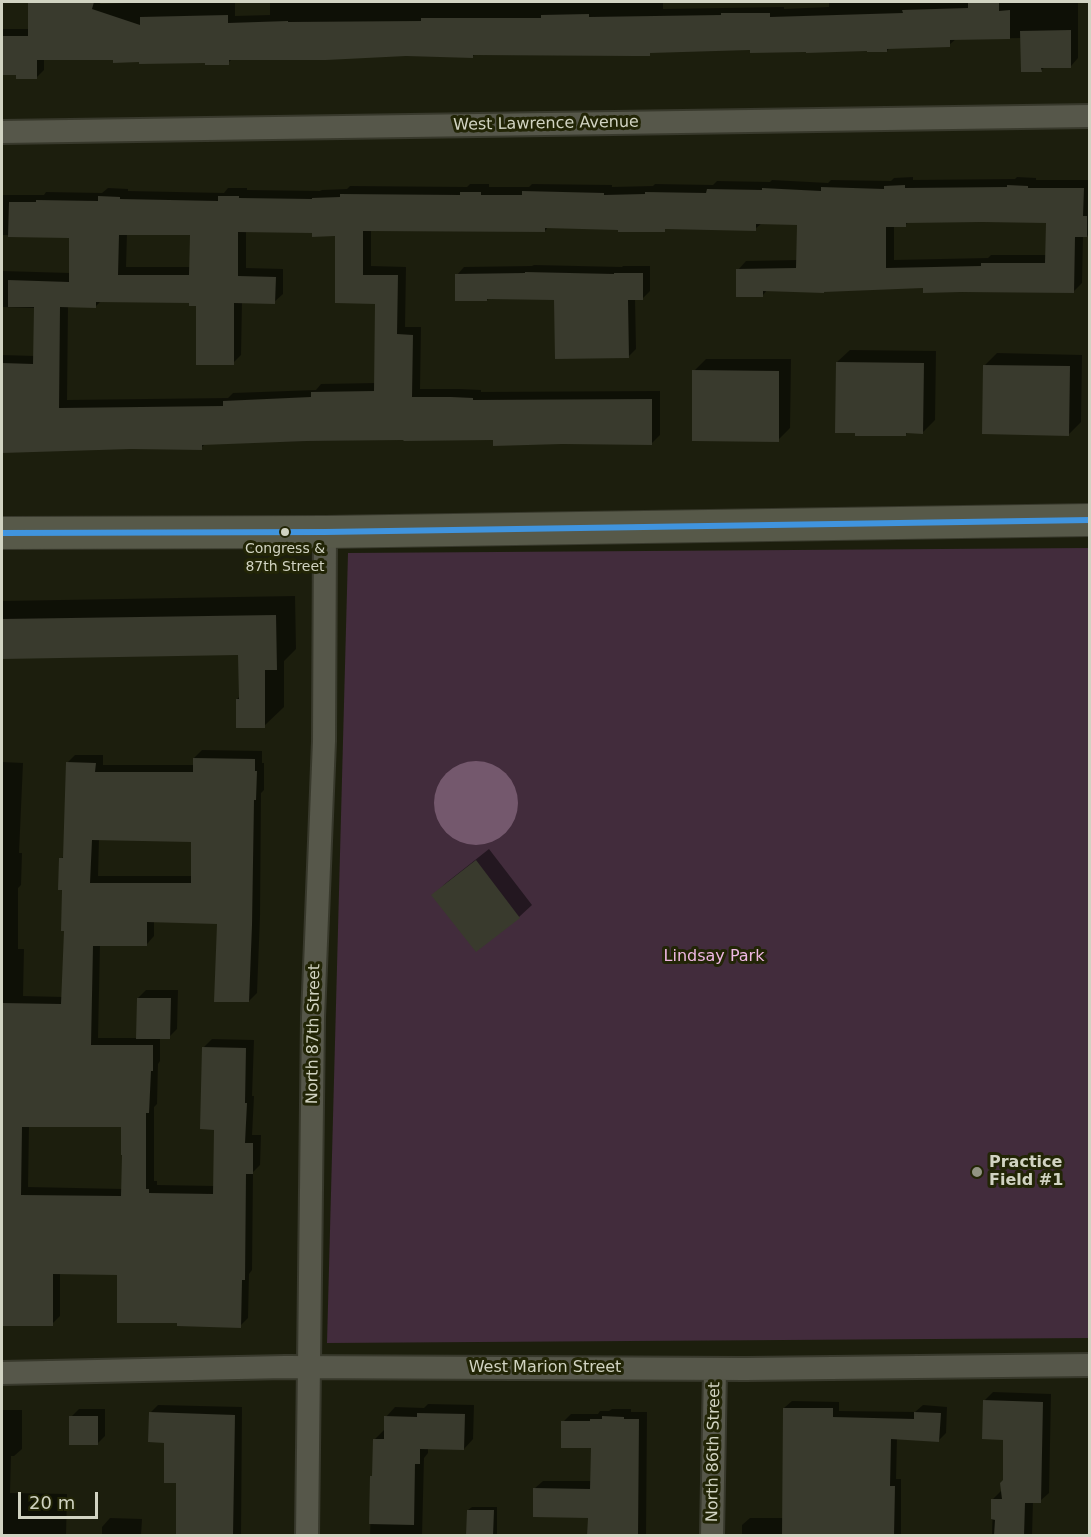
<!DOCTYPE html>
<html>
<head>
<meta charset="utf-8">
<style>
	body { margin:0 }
	#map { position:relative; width:1091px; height:1537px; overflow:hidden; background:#1c1e0d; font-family:"DejaVu Sans",sans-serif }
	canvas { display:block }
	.frame { position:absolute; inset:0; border:3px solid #d1d3c2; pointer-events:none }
	.scale { position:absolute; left:18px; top:1492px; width:80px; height:27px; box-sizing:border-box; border:3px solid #d1d3c2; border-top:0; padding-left:8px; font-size:18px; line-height:21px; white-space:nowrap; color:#d1d3c2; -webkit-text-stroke:4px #222506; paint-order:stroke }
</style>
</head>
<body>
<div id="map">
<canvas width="1091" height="1537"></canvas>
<div class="frame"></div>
<div class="scale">20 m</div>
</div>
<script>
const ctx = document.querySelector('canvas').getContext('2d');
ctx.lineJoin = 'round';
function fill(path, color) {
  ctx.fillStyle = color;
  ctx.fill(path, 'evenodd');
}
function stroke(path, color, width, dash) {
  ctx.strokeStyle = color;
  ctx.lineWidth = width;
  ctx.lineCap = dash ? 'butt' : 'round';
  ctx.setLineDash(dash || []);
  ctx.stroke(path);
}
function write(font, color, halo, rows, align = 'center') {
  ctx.font = font + ' "DejaVu Sans",sans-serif';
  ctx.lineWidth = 6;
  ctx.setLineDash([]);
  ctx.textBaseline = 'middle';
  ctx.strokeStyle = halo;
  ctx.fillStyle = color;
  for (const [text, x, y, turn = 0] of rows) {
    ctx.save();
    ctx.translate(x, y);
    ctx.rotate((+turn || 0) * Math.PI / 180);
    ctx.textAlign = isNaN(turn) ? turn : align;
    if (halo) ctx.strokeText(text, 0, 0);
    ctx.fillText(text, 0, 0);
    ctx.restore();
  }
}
fill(new Path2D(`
	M 1089,548 L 1089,1338 L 327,1343 L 348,553 Z`), '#422c3c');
fill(new Path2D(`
	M434 803a42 42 0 1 1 84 0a42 42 0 1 1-84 0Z`), '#74586d');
fill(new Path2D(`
	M 29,2 L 101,2 L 100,4 L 155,2 L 235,2 L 235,16 L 270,15 L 270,2 L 663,2 L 663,9 L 784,7 L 784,9 L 829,7 L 829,2 L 904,2 L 904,3 L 967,2 L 1078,2 L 1078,58 L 1071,66 L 1045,67 L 1041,70 L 1022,38 L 956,39 L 949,45 L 890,47 L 887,51 L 752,49 L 652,51 L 649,54 L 475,54 L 472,57 L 406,55 L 233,58 L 228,63 L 206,61 L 115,59 L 44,59 L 44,70 L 36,78 L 18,74 L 2,74 L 2,29 L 29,29 Z
	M 913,177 L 913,180 L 1015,179 L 1017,177 L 1036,178 L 1036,180 L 1090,180 L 1090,233 L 1087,236 L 1083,235 L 1082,283 L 1073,292 L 924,287 L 768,289 L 763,295 L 738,270 L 746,261 L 798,260 L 799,224 L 762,223 L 755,229 L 666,228 L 664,230 L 548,227 L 545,231 L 371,230 L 371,266 L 406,267 L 405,327 L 421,327 L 420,389 L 460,389 L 481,390 L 481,392 L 660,391 L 660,435 L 652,443 L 495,438 L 405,439 L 206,443 L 201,448 L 131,448 L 2,451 L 2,355 L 35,356 L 35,308 L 2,307 L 2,271 L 70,273 L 70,236 L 2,235 L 2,195 L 44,195 L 46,192 L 102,193 L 108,188 L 128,189 L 128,191 L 224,193 L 228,188 L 247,188 L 247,190 L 320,191 L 322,190 L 347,189 L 350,186 L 467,187 L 470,184 L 489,184 L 489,187 L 529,187 L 532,184 L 612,185 L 612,187 L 653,186 L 655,184 L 713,185 L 717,181 L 770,182 L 772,180 L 828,183 L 831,180 L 891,181 L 894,178 ZM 910,221 L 1047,222 L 1047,255 L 991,255 L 988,258 L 894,260 L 894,226 L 905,225 ZM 246,231 L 313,232 L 337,235 L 376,302 L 376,383 L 321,384 L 316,390 L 233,393 L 228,398 L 67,400 L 68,306 L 95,307 L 102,300 L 190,302 L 198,304 L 233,363 L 241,355 L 242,302 L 274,302 L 283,294 L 283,269 L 246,268 ZM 127,233 L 192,234 L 191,267 L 126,267 Z
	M 534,265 L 622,267 L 623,266 L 650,266 L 650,291 L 643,298 L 635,298 L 636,349 L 628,357 L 555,298 L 490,297 L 487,300 L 457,275 L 464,267 L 532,266 Z
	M 850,350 L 936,351 L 935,420 L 923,432 L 908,432 L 905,435 L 837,362 Z
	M 997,353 L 1082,355 L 1081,422 L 1068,435 L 985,365 Z
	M 706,359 L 791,359 L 790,428 L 778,440 L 694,371 Z
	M 295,596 L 296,649 L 284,661 L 284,707 L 264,726 L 237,699 L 240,696 L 239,654 L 2,658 L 2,601 Z
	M 202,750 L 262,751 L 262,763 L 264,763 L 264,790 L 261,793 L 260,916 L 257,993 L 249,1001 L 218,923 L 154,921 L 154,936 L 147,944 L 100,944 L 98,1038 L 138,1038 L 138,998 L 146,990 L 178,990 L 177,1029 L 169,1037 L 160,1037 L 160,1061 L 158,1064 L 157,1104 L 154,1107 L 154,1181 L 157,1181 L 157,1185 L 214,1186 L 215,1128 L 204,1047 L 212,1039 L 254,1040 L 252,1096 L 254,1096 L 252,1135 L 261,1135 L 260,1165 L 253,1172 L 252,1270 L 249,1274 L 248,1318 L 240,1326 L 179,1321 L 119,1274 L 60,1273 L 60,1316 L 52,1324 L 2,1325 L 2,762 L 23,763 L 19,853 L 22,853 L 21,885 L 18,888 L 18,949 L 24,949 L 23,996 L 63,997 L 65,930 L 61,859 L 65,855 L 67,763 L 75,755 L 103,755 L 103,765 L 194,765 L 194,758 ZM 99,839 L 193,840 L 192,876 L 98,876 ZM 29,1126 L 122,1126 L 123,1189 L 28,1187 Z
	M 489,849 L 532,905 L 519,917 L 476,950 L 433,895 L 446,883 Z
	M 993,1392 L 1051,1394 L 1049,1493 L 1040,1501 L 1033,1501 L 1032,1536 L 992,1536 L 993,1499 L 1001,1491 L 1004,1481 L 1005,1438 L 985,1400 Z
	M 792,1401 L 839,1402 L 839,1411 L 915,1412 L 923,1405 L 947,1407 L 946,1433 L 939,1440 L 897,1438 L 896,1479 L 901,1479 L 901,1536 L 742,1536 L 742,1525 L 750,1518 L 784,1518 L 784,1408 Z
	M 428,1404 L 474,1405 L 473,1439 L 464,1449 L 428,1448 L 428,1453 L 424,1458 L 422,1536 L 370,1536 L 372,1476 L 374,1474 L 375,1439 L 384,1430 L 386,1417 L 395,1407 L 424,1408 Z
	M 158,1405 L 242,1407 L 241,1536 L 177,1536 L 178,1482 L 166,1441 L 150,1413 Z
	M 79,1409 L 105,1409 L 105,1436 L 97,1444 L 71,1417 Z
	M 612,1409 L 631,1409 L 631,1412 L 647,1412 L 646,1536 L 589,1536 L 589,1516 L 534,1489 L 543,1481 L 591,1481 L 592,1447 L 563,1422 L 571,1414 L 598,1414 L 600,1411 L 609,1411 Z
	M 2,1410 L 22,1410 L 22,1449 L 14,1456 L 11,1456 L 10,1493 L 67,1494 L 66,1536 L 2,1536 Z
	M 472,1507 L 497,1507 L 497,1536 L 468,1536 L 468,1510 Z
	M 110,1518 L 142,1519 L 141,1536 L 102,1536 L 102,1527 Z`), '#0007');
fill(new Path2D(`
	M 28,2 L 94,2 L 92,9 L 140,25 L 140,17 L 228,15 L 228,23 L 288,21 L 288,22 L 421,21 L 421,18 L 541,18 L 541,15 L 589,14 L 589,17 L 721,15 L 721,13 L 770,13 L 770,17 L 903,13 L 902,10 L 968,8 L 968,2 L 999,2 L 999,11 L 1010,10 L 1010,39 L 950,40 L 950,47 L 887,49 L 887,52 L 867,52 L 867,51 L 806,53 L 806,52 L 750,53 L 750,50 L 650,53 L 650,56 L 632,56 L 473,55 L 473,58 L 406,56 L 326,60 L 229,60 L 229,65 L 205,65 L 205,63 L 139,64 L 139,62 L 113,63 L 113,60 L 37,60 L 37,79 L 16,79 L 16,75 L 2,75 L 2,36 L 28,36 Z
	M 1071,30 L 1071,68 L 1041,68 L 1042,72 L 1021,72 L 1020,31 Z
	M 905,185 L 905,188 L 1007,187 L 1007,185 L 1028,186 L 1028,188 L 1084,188 L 1083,216 L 1087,216 L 1087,237 L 1075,237 L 1074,293 L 961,292 L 923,293 L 923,288 L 824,292 L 824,293 L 763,291 L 763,297 L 736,297 L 736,269 L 796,268 L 797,225 L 756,224 L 756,231 L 665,229 L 665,232 L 618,232 L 618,230 L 545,228 L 545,232 L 363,231 L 363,275 L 398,275 L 397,334 L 413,335 L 412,397 L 451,397 L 473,398 L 473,400 L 652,399 L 652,445 L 562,444 L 493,446 L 493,440 L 404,441 L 403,440 L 307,441 L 202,445 L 202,450 L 131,449 L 2,453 L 2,363 L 33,364 L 34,307 L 8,307 L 8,280 L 69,282 L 69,238 L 8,237 L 9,202 L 36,202 L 36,200 L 98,201 L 98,196 L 120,197 L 120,199 L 218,201 L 218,196 L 239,196 L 239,198 L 312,199 L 312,198 L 340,197 L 340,194 L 460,195 L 460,192 L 481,192 L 481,195 L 522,195 L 522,191 L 604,193 L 604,195 L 645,194 L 645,192 L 706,193 L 707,189 L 762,190 L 762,188 L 821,191 L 821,187 L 884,189 L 884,186 ZM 982,222 L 1046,223 L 1045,263 L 981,263 L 981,266 L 886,268 L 886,227 L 906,227 L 906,223 ZM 238,232 L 312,233 L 312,237 L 335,236 L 335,303 L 375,304 L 374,391 L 311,392 L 311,397 L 223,401 L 223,406 L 59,408 L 60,307 L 96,308 L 96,302 L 189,303 L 189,306 L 196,306 L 196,365 L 234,365 L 234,303 L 275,304 L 276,277 L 238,276 ZM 119,235 L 190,235 L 189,275 L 118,275 Z
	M 525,272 L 614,274 L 614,273 L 643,273 L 643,300 L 628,300 L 629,358 L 555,359 L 554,300 L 487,299 L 487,301 L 455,301 L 455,274 L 525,273 Z
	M 836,362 L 924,363 L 923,434 L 906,433 L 906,436 L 855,436 L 855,433 L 835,433 Z
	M 983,365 L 1070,366 L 1069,436 L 982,434 Z
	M 692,370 L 779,371 L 779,442 L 692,441 Z
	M 276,615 L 277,670 L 265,670 L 265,728 L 236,728 L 236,699 L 239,699 L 238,655 L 2,659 L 2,619 Z
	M 193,758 L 255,759 L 255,771 L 257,771 L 256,800 L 254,800 L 252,925 L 249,1002 L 214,1002 L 217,924 L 147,922 L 147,946 L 93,946 L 91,1045 L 153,1045 L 153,1071 L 151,1071 L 149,1113 L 146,1113 L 146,1189 L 149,1189 L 149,1193 L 213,1194 L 214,1130 L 200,1129 L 202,1047 L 246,1048 L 245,1103 L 247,1103 L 245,1143 L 253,1143 L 253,1174 L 246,1174 L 245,1280 L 242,1280 L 241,1328 L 177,1326 L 177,1323 L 117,1323 L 117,1275 L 53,1274 L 53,1326 L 2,1326 L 2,1003 L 61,1004 L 64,931 L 61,931 L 62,890 L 58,890 L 59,858 L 63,858 L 66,762 L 96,763 L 95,772 L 193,772 ZM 92,840 L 191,842 L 191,883 L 90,883 ZM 22,1127 L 121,1127 L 121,1155 L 122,1155 L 121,1196 L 21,1195 Z
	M 476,860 L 520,918 L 476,952 L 431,895 Z
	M 137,998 L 171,998 L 170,1039 L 136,1039 Z
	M 983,1400 L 1043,1402 L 1041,1503 L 1025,1503 L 1024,1536 L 994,1536 L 995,1520 L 991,1519 L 991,1499 L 1002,1499 L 1000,1483 L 1003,1480 L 1003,1440 L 982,1439 Z
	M 783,1408 L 833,1408 L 833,1417 L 914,1419 L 914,1412 L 941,1413 L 939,1442 L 891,1439 L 890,1486 L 895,1486 L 894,1536 L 782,1536 Z
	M 149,1412 L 235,1415 L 233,1536 L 176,1536 L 176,1483 L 164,1483 L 164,1443 L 148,1442 Z
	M 417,1413 L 465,1414 L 464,1450 L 420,1449 L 420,1464 L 415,1464 L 414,1525 L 369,1524 L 370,1476 L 372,1476 L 373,1439 L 384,1439 L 384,1416 L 417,1417 Z
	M 69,1416 L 98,1416 L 98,1445 L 69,1445 Z
	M 602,1416 L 624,1417 L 624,1419 L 639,1419 L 638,1536 L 587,1536 L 588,1518 L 533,1517 L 533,1488 L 590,1489 L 591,1448 L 561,1448 L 561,1421 L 590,1421 L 590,1419 L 602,1419 Z
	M 467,1510 L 494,1510 L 493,1536 L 466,1536 Z`), '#393a2d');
const street = new Path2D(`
	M 2,132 L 1090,116
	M 2,1373 L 285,1367 L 746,1369 L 1090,1365
	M 307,1536 L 313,1017 L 324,741 L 325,532
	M 712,1536 L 715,1369`);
const secondary = new Path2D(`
	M 2,533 L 325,532 L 1090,520`);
stroke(street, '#38392c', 26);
stroke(secondary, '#38392c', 34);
stroke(street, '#56574a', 22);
stroke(secondary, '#575949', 32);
stroke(new Path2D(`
	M 2,533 L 325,532 L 1090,520`), '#4094de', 6);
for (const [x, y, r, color] of [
	[285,532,5,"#d1d3c2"],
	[977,1172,6,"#929483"]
]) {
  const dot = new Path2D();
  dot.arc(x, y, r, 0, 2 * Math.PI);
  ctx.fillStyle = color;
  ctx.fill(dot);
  stroke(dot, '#222506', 2);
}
write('14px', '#d1d3c2', '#222506', [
	["Congress &",285,549],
	["87th Street",285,567]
]);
write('16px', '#d1d3c2', '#222506', [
	["West Lawrence Avenue",546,124,-1],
	["North 87th Street",314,1034,-89],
	["West Marion Street",545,1368],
	["North 86th Street",714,1452,-89]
]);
write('16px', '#eeb8e3', '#222506', [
	["Lindsay Park",714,957]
]);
write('bold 16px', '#d1d3c2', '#222506', [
	["Practice",989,1163],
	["Field #1",989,1181]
], 'left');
</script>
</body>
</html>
